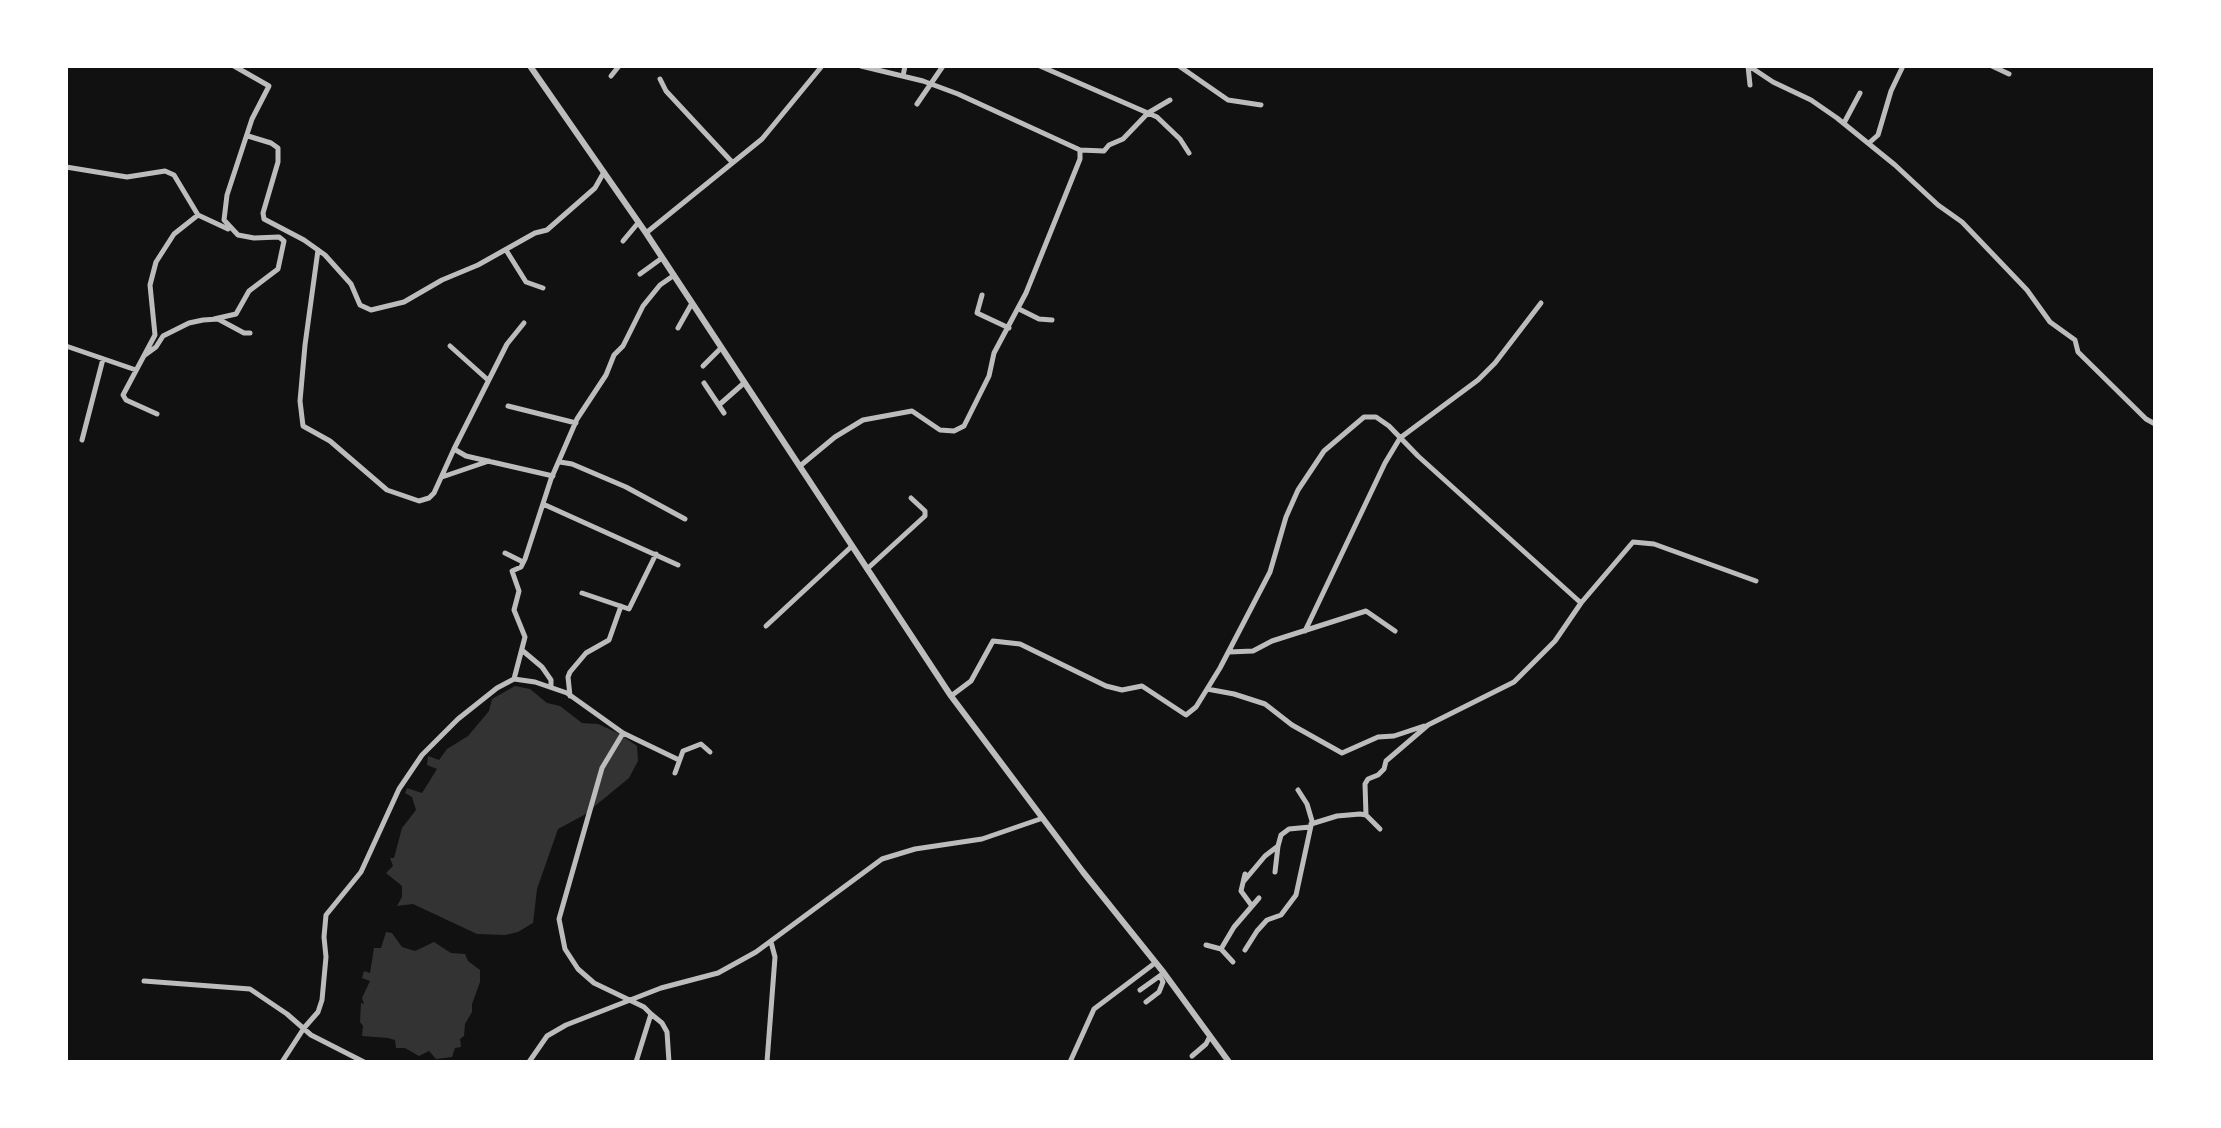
<!DOCTYPE html>
<style>
body{margin:0}
#map{position:relative;width:2221px;height:1128px;overflow:hidden;background:#111;font-family:"Public Sans",sans-serif}
canvas{display:block}
.frame{position:absolute;inset:0;border:68px solid #fff;pointer-events:none}
</style>
<div id="map">
<canvas width="2221" height="1128"></canvas>
<div class="frame"></div>
</div>
<script>
const context = document.querySelector('canvas').getContext('2d');
context.lineJoin = 'round';
function fillPath(path, color) { context.fillStyle = color; context.fill(path, 'evenodd'); }
const shape = rows => new Path2D(rows.map(r => 'M' + r).join(''));
function trace(path, color, width, dash) { context.strokeStyle = color; context.lineWidth = width; context.lineCap = dash ? 'butt' : 'round'; context.setLineDash(dash || []); context.stroke(path); }
const water = shape([
 [515,686,530,689,547,703,560,706,582,723,598,724,618,733,637,746,638,761,629,778,584,815,558,829,537,889,533,923,518,932,505,935,477,934,413,904,397,906,402,897,402,886,386,873,393,866,390,858,394,858,402,828,416,810,412,797,405,793,407,788,422,793,437,769,427,765,428,756,439,760,447,749,468,736,489,711,492,699],
 [386,932,392,933,402,947,415,951,434,942,451,953,465,954,468,961,480,970,480,982,472,1004,472,1012,465,1024,464,1036,460,1039,461,1047,455,1048,452,1057,436,1059,429,1051,419,1056,405,1048,396,1048,395,1040,388,1038,362,1036,363,1026,360,1022,361,1003,364,1004,362,998,370,981,362,978,364,971,370,973,374,948,381,948]
]);
const minor = shape([
 [1040,66,1157,117,1180,139,1189,153],
 [1179,66,1228,100,1261,105],
 [1748,66,1750,85],
 [1749,66,1773,82,1811,100,1837,118,1895,165,1938,205,1962,222,2027,290,2050,322,2075,340,2078,352,2146,419,2155,424],
 [1992,66,2009,74],
 [611,76,619,66],
 [903,76,905,66],
 [660,79,666,91,732,162],
 [917,104,943,66],
 [1844,123,1860,93],
 [248,136,271,143,278,148,278,162,263,213,264,219,304,240,325,255,351,284,360,305,371,310,404,302,442,280,478,265,535,233,547,230,595,188,604,172],
 [1869,143,1878,135,1891,91,1903,66],
 [1080,150,1104,151,1109,145,1123,139,1148,113,1170,100],
 [66,167,127,177,165,171,174,175,198,215,228,229],
 [646,233,762,139,822,66],
 [623,241,638,223],
 [318,250,305,345,300,401,303,426,330,441,387,490,419,501,429,498,434,493,454,449],
 [506,250,526,282,543,288],
 [640,274,662,258],
 [982,295,977,313,1009,328],
 [1019,309,1039,319,1052,320],
 [214,319,236,314,249,291,278,269,284,241,279,237,254,238,238,235,224,220,227,195,252,119,269,86,234,66],
 [524,323,507,344,454,449,466,456,553,476],
 [678,328,691,305],
 [66,346,136,370],
 [450,346,488,380],
 [145,355,156,347,163,336,189,323,203,320,218,319,244,333,250,333],
 [703,366,720,349],
 [704,383,724,413],
 [719,405,744,383],
 [508,406,576,423],
 [157,414,126,400,123,395,155,335,150,285,156,262,174,234,198,215],
 [82,440,103,359],
 [560,462,572,464,626,487,685,519],
 [800,466,835,437,863,420,912,411,940,430,954,431,964,426,989,376,994,353,1026,293,1080,159,1080,150,958,94,923,81,861,66],
 [442,477,489,461],
 [543,504,678,565],
 [505,553,523,562],
 [867,569,925,516,925,511,911,498],
 [582,593,629,609,656,554],
 [766,626,851,547],
 [1305,631,1385,463,1400,438,1478,380,1495,363,1541,303],
 [523,651,542,667,551,680,551,686],
 [1229,652,1253,651,1272,641,1366,611,1395,631],
 [514,679,535,682,567,693,623,733,677,759],
 [1207,689,1234,694,1265,704,1292,725,1342,753,1378,737,1394,736,1424,726],
 [570,696,568,677,570,672,586,653,609,640,621,606],
 [951,696,971,681,993,641,1020,644,1106,686,1122,690,1142,686,1186,715,1196,707,1220,668,1270,572,1286,517,1298,490,1324,451,1364,417,1376,417,1389,426,1418,456,1581,603],
 [623,733,602,768,559,919,565,949,578,969,594,983,644,1007,651,1014,636,1062],
 [675,773,683,751,701,744,710,752],
 [1366,815,1365,784,1368,779,1378,775,1384,769,1386,761,1428,725,1514,682,1555,641,1581,603,1633,542,1654,544,1756,581],
 [1311,824,1337,816,1360,814,1366,815,1380,829],
 [1275,872,1278,846],
 [1245,874,1241,891,1252,906],
 [1244,881,1265,856,1278,846,1281,835,1289,829,1310,827],
 [1206,945,1221,949,1233,962],
 [1221,949,1234,927,1259,898],
 [1245,950,1257,931,1267,920,1281,915,1296,895,1312,821,1307,804,1298,790],
 [144,981,250,989,287,1014,311,1035,364,1062],
 [1140,990,1161,975],
 [1146,1002,1159,992,1163,982,1160,976],
 [651,1014,662,1023,667,1032,669,1062],
 [1192,1056,1206,1044,1210,1036],
 [282,1062,304,1028,318,1012,322,1000,326,957,324,937,326,915,361,872,399,789,422,755,458,719,497,688,514,679,525,637,514,610,519,591,512,571,521,567,525,559,551,479,577,419,606,375,614,355,623,346,643,306,660,285,673,276],
 [529,1062,547,1036,566,1025,661,988,718,973,756,952,882,859,915,849,982,839,1043,818],
 [767,1062,775,957,771,942],
 [1070,1062,1094,1009,1155,963]
]);
const tertiary = shape([
 [530,66,646,233,951,696,1083,872,1164,973,1229,1062]
]);
fillPath(water, '#333');
trace(minor, '#bcbcbc', 5);
trace(tertiary, '#bcbcbc', 6);
</script>
